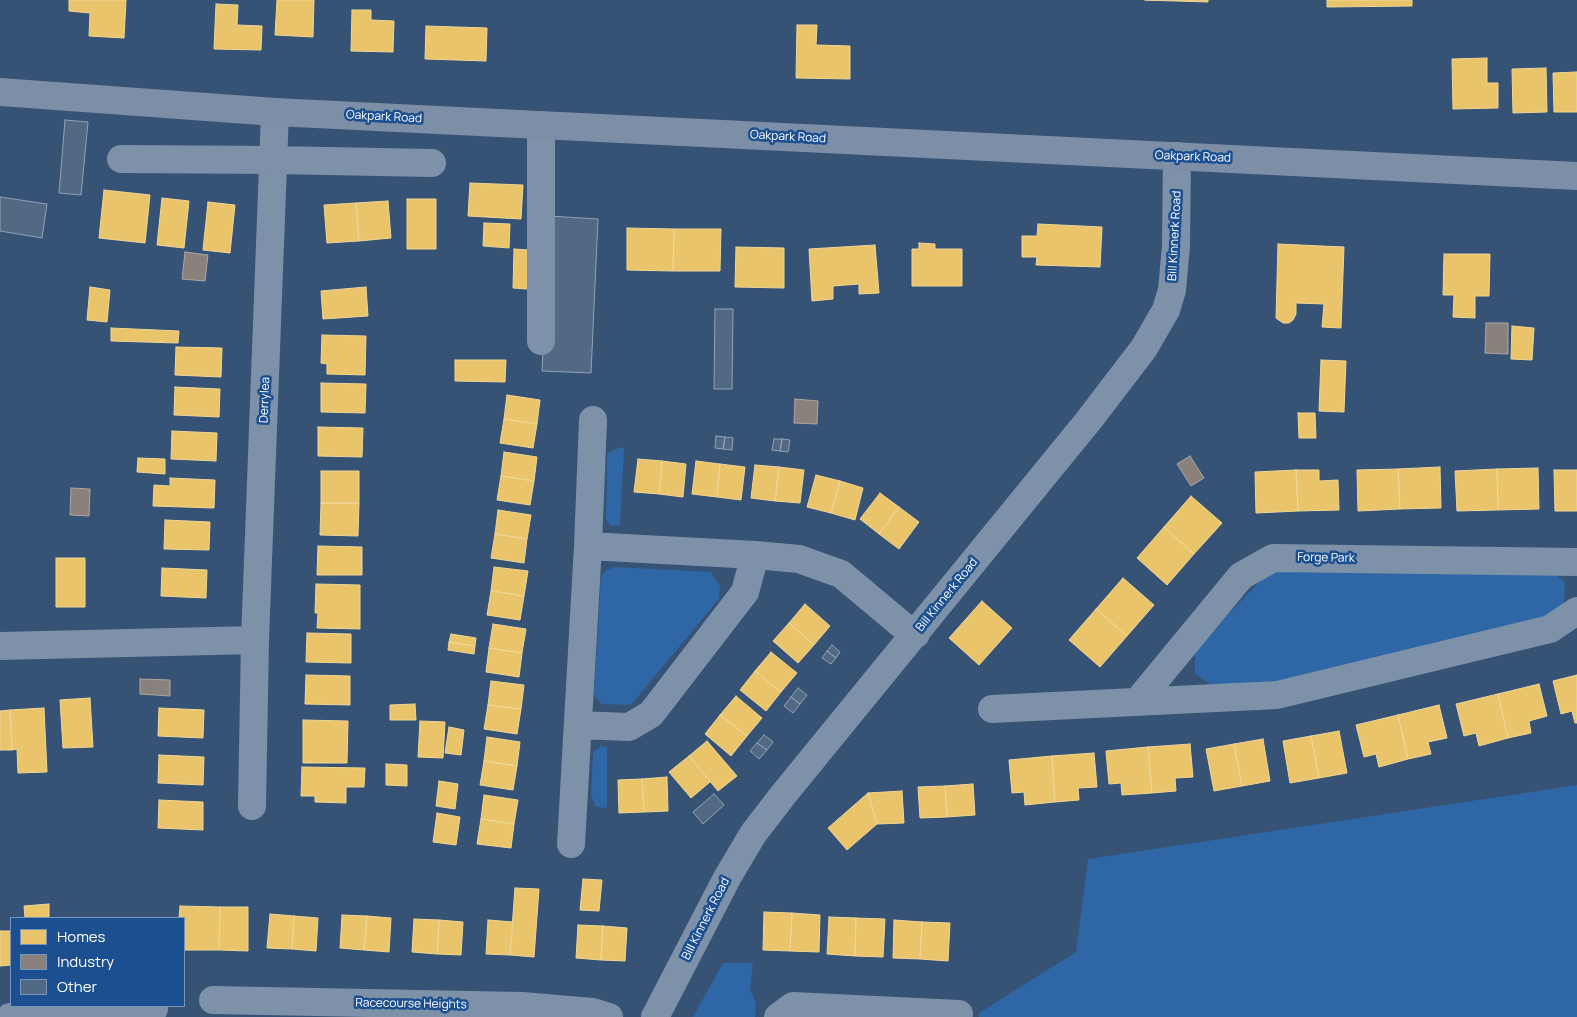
<!DOCTYPE html>
<style>
body{margin:0}
#map{position:relative;width:1577px;height:1017px;overflow:hidden;background:#365274;font-family:Manrope,sans-serif}
canvas{display:block}
.legend{position:absolute;left:10px;top:917px;width:175px;height:90px;box-sizing:border-box;background:#1b4f8f;border:1px solid #7695bc;margin:0;padding:6px 9px;list-style:none;font-size:15px;color:#fff}
.legend li{display:flex;align-items:center;gap:10px;height:25px}
.legend b{width:25px;border:1px solid #7695bc}
</style>
<div id="map">
<canvas width="1577" height="1017"></canvas>
<ul class="legend">
<li><b style="height:14px;background:#e9c46a"></b>Homes</li>
<li><b style="height:14px;background:#8a817c"></b>Industry</li>
<li><b style="height:14px;background:#526984"></b>Other</li>
</ul>
</div>
<script>
const context = document.querySelector('canvas').getContext('2d');
context.lineJoin = 'round';
function fillPath(path, color) { context.fillStyle = color; context.fill(path, 'evenodd'); }
const shape = rows => new Path2D(rows.map(r => 'M' + r).join(''));
function trace(path, color, width, dash) { context.strokeStyle = color; context.lineWidth = width; context.lineCap = dash ? 'butt' : 'round'; context.setLineDash(dash || []); context.stroke(path); }
function write(font, color, halo, rows, align = 'center') {
  context.font = font + ' Manrope,sans-serif'; context.lineWidth = 5; context.setLineDash([]); context.textBaseline = 'middle'; context.strokeStyle = halo; context.fillStyle = color; for (const [text, x, y, turn = 0] of rows) {
    context.save(); context.translate(x, y); context.rotate((+turn || 0) * Math.PI / 180); context.textAlign = isNaN(turn) ? turn : align; if (halo) context.strokeText(text, 0, 0); context.fillText(text, 0, 0); context.restore();
  }
}
const green = shape([
 [624,447,620,525,612,526,606,520,607,454,615,449],
 [614,567,711,572,720,586,719,599,631,705,601,704,594,694,601,577,605,571],
 [1280,570,1553,573,1565,582,1564,605,1543,621,1298,679,1215,687,1195,674,1195,649,1263,578],
 [601,746,607,747,607,808,596,807,591,797,593,752],
 [1577,785,1577,1017,979,1017,979,1013,1076,952,1088,859],
 [723,963,753,963,750,988,756,1004,755,1017,693,1017]
]);
const homes = shape([
 [69,0,126,0,124,38,89,36,90,13,69,11,69,0],
 [277,0,314,0,313,37,275,35,277,0],
 [1145,0,1208,0,1208,2,1145,0],
 [1327,0,1412,0,1412,6,1327,7,1327,0],
 [216,4,238,5,237,25,262,26,261,50,214,49,216,4],
 [352,10,371,10,371,20,394,21,393,52,351,51,352,10],
 [797,25,817,25,816,45,850,46,850,79,796,78,797,25],
 [426,26,487,28,486,61,425,59,426,26],
 [1487,58,1487,83,1498,83,1498,108,1453,109,1452,59,1487,58],
 [1546,68,1547,112,1513,113,1512,69,1546,68],
 [1577,72,1577,112,1554,112,1553,73,1577,72],
 [470,183,523,185,521,219,468,216,470,183],
 [104,190,150,195,145,243,99,238,104,190],
 [162,198,189,201,184,248,157,245,162,198],
 [407,199,436,199,436,249,407,249,407,199],
 [388,201,391,238,359,241,356,203,388,201],
 [208,202,235,205,230,253,203,250,208,202],
 [356,203,359,241,327,243,324,205,356,203],
 [484,223,510,224,509,248,483,246,484,223],
 [1038,224,1102,227,1100,267,1036,265,1037,257,1022,257,1022,236,1037,236,1038,224],
 [627,228,674,229,673,271,627,270,627,228],
 [674,229,721,229,720,271,673,271,674,229],
 [919,243,935,244,935,249,962,249,962,286,912,286,912,249,919,249,919,243],
 [1278,244,1344,247,1341,328,1322,327,1324,304,1296,303,1296,314,1293,320,1289,323,1283,323,1276,318,1278,244],
 [875,245,879,293,859,294,859,284,833,286,833,299,812,301,809,249,875,245],
 [736,247,784,248,784,288,735,287,736,247],
 [514,249,529,250,527,289,513,288,514,249],
 [1444,254,1490,254,1489,296,1475,296,1475,318,1453,317,1454,295,1443,295,1444,254],
 [90,287,110,290,107,322,87,320,90,287],
 [366,287,368,316,323,319,321,291,366,287],
 [1512,326,1534,328,1532,360,1511,359,1512,326],
 [111,328,179,331,178,343,111,341,111,328],
 [322,335,366,336,365,375,327,374,327,364,321,363,322,335],
 [176,347,222,348,221,377,175,375,176,347],
 [455,360,506,360,505,382,455,381,455,360],
 [1321,360,1346,361,1344,412,1319,411,1321,360],
 [321,383,366,384,365,413,321,412,321,383],
 [175,387,220,389,219,417,174,415,175,387],
 [507,395,540,400,537,424,504,419,507,395],
 [1298,413,1315,413,1316,438,1299,438,1298,413],
 [504,419,537,424,533,448,500,443,504,419],
 [318,427,363,428,362,457,318,456,318,427],
 [172,431,217,433,216,461,171,459,172,431],
 [504,452,537,457,534,481,501,476,504,452],
 [138,458,165,459,165,474,137,472,138,458],
 [638,459,662,461,659,494,634,492,638,459],
 [662,461,686,464,683,497,659,494,662,461],
 [696,461,720,464,717,497,692,494,696,461],
 [720,464,745,467,741,500,717,497,720,464],
 [755,465,779,467,775,501,751,498,755,465],
 [779,467,804,470,800,503,775,501,779,467],
 [1440,467,1441,508,1400,509,1398,469,1440,467],
 [1538,468,1539,509,1498,510,1497,469,1538,468],
 [1398,469,1400,509,1358,511,1357,470,1398,469],
 [1497,469,1498,510,1457,511,1455,471,1497,469],
 [1296,470,1298,511,1256,513,1255,472,1296,470],
 [1296,470,1319,470,1319,481,1338,480,1339,510,1298,511,1296,470],
 [1554,470,1577,470,1577,511,1555,511,1554,470],
 [321,471,359,471,359,503,321,503,321,471],
 [816,475,840,481,831,513,807,507,816,475],
 [501,476,534,481,530,505,497,500,501,476],
 [170,478,215,480,214,508,153,506,154,485,170,486,170,478],
 [840,481,863,488,855,520,831,513,840,481],
 [880,493,899,507,879,534,860,519,880,493],
 [1191,496,1222,523,1194,554,1164,527,1191,496],
 [321,503,359,503,358,536,320,535,321,503],
 [899,507,919,522,899,549,879,534,899,507],
 [498,510,531,515,527,539,495,534,498,510],
 [165,520,210,522,209,550,164,549,165,520],
 [1164,527,1194,554,1167,585,1137,558,1164,527],
 [495,534,527,539,524,563,491,558,495,534],
 [318,546,362,547,362,575,317,575,318,546],
 [56,558,85,558,85,607,56,607,56,558],
 [494,567,528,571,524,596,491,591,494,567],
 [162,568,207,570,206,598,161,596,162,568],
 [1123,578,1154,605,1127,636,1096,609,1123,578],
 [316,584,360,585,360,629,317,628,318,613,315,613,316,584],
 [491,591,524,596,520,620,487,615,491,591],
 [982,601,1012,628,979,665,949,638,982,601],
 [805,604,830,626,814,645,789,623,805,604],
 [1096,609,1127,636,1100,667,1069,640,1096,609],
 [789,623,814,645,798,663,773,641,789,623],
 [493,624,526,629,522,653,489,648,493,624],
 [307,633,351,634,351,663,306,662,307,633],
 [451,634,476,638,475,646,449,642,451,634],
 [449,642,475,646,474,654,448,650,449,642],
 [489,648,522,653,519,677,486,672,489,648],
 [771,652,797,673,781,692,755,671,771,652],
 [755,671,781,692,766,711,740,690,755,671],
 [306,675,350,676,350,705,305,704,306,675],
 [1577,675,1577,723,1575,723,1572,711,1561,714,1553,681,1577,675],
 [491,681,524,685,521,709,488,705,491,681],
 [1539,684,1547,716,1529,721,1531,733,1508,738,1498,694,1539,684],
 [1498,694,1508,738,1479,746,1476,733,1464,736,1456,704,1498,694],
 [736,696,762,718,747,736,720,715,736,696],
 [90,698,93,747,63,748,60,700,90,698],
 [415,704,416,720,390,720,390,705,415,704],
 [488,705,521,709,517,734,484,729,488,705],
 [1439,705,1447,738,1428,742,1431,754,1408,759,1398,715,1439,705],
 [44,708,47,772,18,773,17,749,12,750,10,710,44,708],
 [159,708,204,710,203,738,158,736,159,708],
 [10,710,12,750,0,750,0,711,10,710],
 [720,715,747,736,731,756,705,734,720,715],
 [1398,715,1408,759,1379,767,1376,754,1364,757,1356,725,1398,715],
 [303,720,348,721,347,763,303,763,303,720],
 [420,721,445,722,443,758,418,757,420,721],
 [449,727,464,730,461,755,445,753,449,727],
 [1339,731,1347,773,1319,778,1311,736,1339,731],
 [1311,736,1319,778,1290,783,1283,741,1311,736],
 [487,737,520,742,517,766,484,761,487,737],
 [1263,739,1270,781,1242,786,1234,744,1263,739],
 [707,741,737,776,718,791,689,756,707,741],
 [1190,744,1193,777,1175,778,1176,791,1152,793,1148,747,1190,744],
 [1234,744,1242,786,1214,791,1206,749,1234,744],
 [1148,747,1152,793,1122,795,1121,783,1109,784,1106,751,1148,747],
 [1094,753,1097,787,1078,788,1079,800,1055,802,1052,756,1094,753],
 [159,755,204,757,203,785,158,783,159,755],
 [689,756,710,782,691,798,669,772,689,756],
 [1052,756,1055,802,1025,805,1024,792,1012,793,1009,760,1052,756],
 [484,761,517,766,513,790,480,785,484,761],
 [386,764,407,765,407,786,386,785,386,764],
 [302,767,365,768,364,787,346,787,346,803,315,802,315,796,301,796,302,767],
 [667,777,668,811,644,812,642,779,667,777],
 [642,779,644,812,619,813,618,780,642,779],
 [439,781,458,784,455,809,436,806,439,781],
 [973,784,975,815,947,817,945,786,973,784],
 [945,786,947,817,920,818,918,787,945,786],
 [902,791,904,823,877,824,868,793,902,791],
 [868,793,877,824,847,850,828,828,868,793],
 [484,795,518,800,514,824,481,819,484,795],
 [159,800,203,802,203,830,158,828,159,800],
 [437,813,460,817,456,845,433,842,437,813],
 [481,819,514,824,511,848,477,844,481,819],
 [583,879,602,880,599,911,580,910,583,879],
 [515,888,539,889,534,957,510,955,515,888],
 [49,904,49,918,25,918,24,906,49,904],
 [180,906,220,907,219,950,184,950,184,918,179,918,180,906],
 [220,907,248,907,248,951,219,950,220,907],
 [764,912,792,913,790,951,763,950,764,912],
 [792,913,820,915,819,952,790,951,792,913],
 [270,914,294,916,292,949,267,948,270,914],
 [342,915,367,916,364,950,340,948,342,915],
 [294,916,318,918,316,951,292,949,294,916],
 [367,916,391,918,389,952,364,950,367,916],
 [829,917,856,918,855,956,827,954,829,917],
 [856,918,885,919,883,957,855,956,856,918],
 [414,919,439,920,437,954,412,952,414,919],
 [439,920,463,922,461,955,437,954,439,920],
 [488,920,513,922,510,955,486,954,488,920],
 [894,920,922,922,920,959,893,958,894,920],
 [922,922,950,923,948,961,920,959,922,922],
 [578,925,603,926,601,960,576,958,578,925],
 [603,926,627,928,625,961,601,960,603,926],
 [0,931,11,931,11,965,0,966,0,931]
]);
const industry = shape([
 [185,252,208,255,205,281,182,279,185,252],
 [1486,323,1508,323,1508,354,1485,353,1486,323],
 [795,399,818,401,817,424,794,423,795,399],
 [1190,456,1204,478,1191,486,1177,464,1190,456],
 [71,488,90,489,89,516,70,515,71,488],
 [140,679,170,680,170,696,140,694,140,679]
]);
const building = shape([
 [65,120,88,122,81,195,59,193,65,120],
 [0,197,47,204,42,238,0,231,0,197],
 [549,216,598,219,591,373,542,371,549,216],
 [715,309,733,309,732,389,714,389,715,309],
 [716,436,725,437,723,449,715,448,716,436],
 [725,437,733,438,732,450,723,449,725,437],
 [774,439,782,439,780,451,772,450,774,439],
 [782,439,790,440,788,452,780,451,782,439],
 [832,645,840,652,836,658,827,651,832,645],
 [827,651,836,658,831,664,822,658,827,651],
 [798,688,807,695,800,704,791,697,798,688],
 [791,697,800,704,793,713,784,706,791,697],
 [764,735,773,742,767,750,757,743,764,735],
 [757,743,767,750,759,759,750,751,757,743],
 [714,794,724,805,703,824,693,812,714,794]
]);
const minor = shape([
 [121,159,274,160,432,163],
 [541,341,541,125],
 [588,546,755,555,799,559,841,574,902,625,916,634],
 [0,646,255,640],
 [1138,701,1241,576,1273,558,1577,562],
 [992,709,1277,695,1550,629,1577,611],
 [578,725,629,727,651,714,745,592,755,555],
 [252,806,255,640,275,112],
 [571,844,588,546,593,420],
 [213,1000,522,1006,592,1012,609,1017],
 [10,1017,154,1009],
 [655,1017,727,878,753,834,783,795,1089,420,1144,348,1166,310,1172,290,1176,246,1177,156],
 [778,1017,793,1006,959,1014]
]);
const major = shape([
 [0,92,275,112,1577,176]
]);
const streetNames = [
 ["Oakpark Road",384,117,3],
 ["Oakpark Road",788,137,3],
 ["Oakpark Road",1193,157,2],
 ["Bill Kinnerk Road",1175,236,-87],
 ["Derrylea",265,400,-88],
 ["Forge Park",1326,558,1],
 ["Bill Kinnerk Road",947,595,-51],
 ["Bill Kinnerk Road",706,919,-63],
 ["Racecourse Heights",411,1004,1]
];
fillPath(green, '#2f66a5');
fillPath(homes, '#e9c46a');
trace(homes, '#f0d697', 1);
fillPath(industry, '#8a817c');
trace(industry, '#ada7a3', 1);
fillPath(building, '#526984');
trace(building, '#92a2b6', 1);
trace(minor, '#7d92a8', 28);
trace(major, '#7d8ea7', 28);
write('12px', '#fff', '#1b4f8f', streetNames);
</script>
